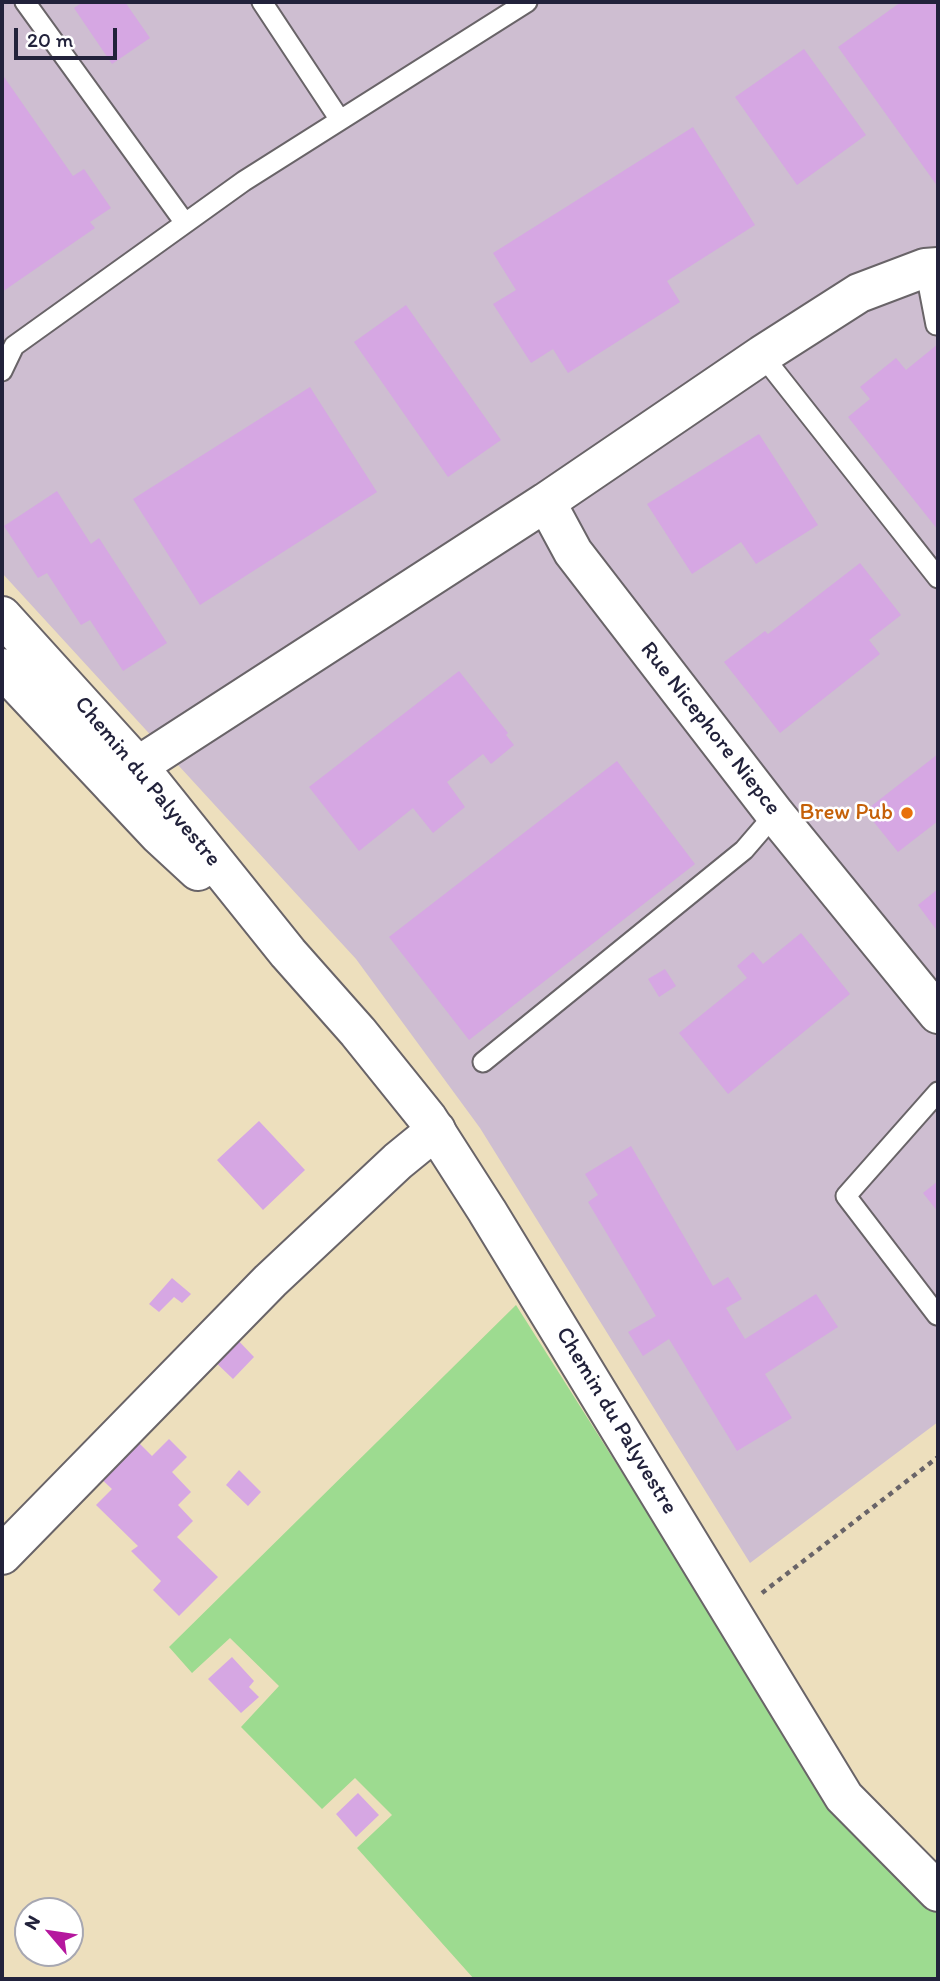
<!DOCTYPE html>
<style>
body{margin:0}
#map{position:relative;width:940px;height:1981px;overflow:hidden;background:#eddfbd;font-family:Itim,sans-serif}
canvas{display:block}
.frame{position:absolute;inset:0;border:4px solid #22223b;pointer-events:none}
.north{position:absolute;left:14px;top:1897px;width:70px;height:70px;box-sizing:border-box;background:#fff;border:2px solid #a7a7b1;border-radius:50%;rotate:299deg;font-size:19px;font-weight:700;line-height:28px;text-align:center;color:#22223b}
.north::after{content:'';display:block;margin:auto;width:24px;height:32px;background:#b5179e;clip-path:polygon(50% 0,100% 100%,50% 72%,0 100%)}
.scale{position:absolute;left:14px;top:28px;width:103px;height:32px;box-sizing:border-box;border:4px solid #22223b;border-top:0;padding-left:9px;font-size:21px;line-height:24px;white-space:nowrap;color:#22223b;-webkit-text-stroke:5px #fff;paint-order:stroke}
</style>
<div id="map">
<canvas width="940" height="1981"></canvas>
<div class="frame"></div>
<div class="north">N</div>
<div class="scale">20 m</div>
</div>
<script>
const context = document.querySelector('canvas').getContext('2d');
context.lineJoin = 'round';
function fillPath(path, color) { context.fillStyle = color; context.fill(path, 'evenodd'); }
const shape = rows => new Path2D(rows.map(r => 'M' + r).join(''));
function trace(path, color, width, dash) { context.strokeStyle = color; context.lineWidth = width; context.lineCap = dash ? 'butt' : 'round'; context.setLineDash(dash || []); context.stroke(path); }
function write(font, color, halo, rows, align = 'center') {
  context.font = font + ' Itim,sans-serif'; context.lineWidth = 5; context.setLineDash([]); context.textBaseline = 'middle'; context.strokeStyle = halo; context.fillStyle = color; for (const [text, x, y, turn = 0] of rows) {
    context.save(); context.translate(x, y); context.rotate((+turn || 0) * Math.PI / 180); context.textAlign = isNaN(turn) ? turn : align; if (halo) context.strokeText(text, 0, 0); context.fillText(text, 0, 0); context.restore();
  }
}
const industrial = shape([
 [2,2,938,2,938,1422,750,1563,480,1128,356,959,2,573]
]);
const green = shape([
 [516,1305,833,1806,938,1913,938,1979,474,1979,357,1848,392,1815,355,1778,322,1809,241,1727,279,1686,230,1638,192,1673,169,1647]
]);
const building = shape([
 [83,2,125,2,150,38,112,64,74,8],
 [901,2,938,2,938,187,838,47],
 [804,49,866,135,797,185,735,97],
 [2,74,73,176,84,169,111,208,90,222,95,228,2,292],
 [693,127,755,225,667,281,680,302,568,373,553,349,531,363,493,304,516,290,493,253],
 [406,305,501,440,448,477,354,342],
 [938,344,938,530,848,417,870,399,860,387,896,358,906,370],
 [310,387,377,492,200,605,133,499],
 [759,434,818,525,756,564,741,542,692,574,647,504],
 [57,491,91,544,99,538,167,643,123,671,90,620,81,625,47,573,38,578,4,526],
 [860,563,901,615,869,640,880,654,780,733,724,662,765,631,768,634],
 [459,671,508,733,506,735,514,745,491,764,483,754,447,782,465,807,433,833,413,808,359,851,309,787],
 [938,754,938,821,898,852,865,811],
 [617,761,695,864,469,1040,389,937],
 [938,889,938,932,918,905],
 [801,933,850,994,728,1094,679,1033,747,978,737,966,753,952,763,964],
 [665,969,676,986,659,997,648,979],
 [259,1121,305,1170,263,1210,217,1160],
 [631,1146,713,1286,728,1277,742,1299,726,1308,745,1339,816,1294,838,1327,765,1374,792,1418,737,1451,669,1339,643,1356,628,1332,656,1316,588,1202,598,1195,585,1174],
 [938,1181,938,1212,923,1193],
 [172,1278,191,1294,182,1303,174,1297,159,1312,149,1304],
 [233,1335,254,1357,233,1379,210,1357],
 [134,1438,152,1456,169,1439,187,1457,172,1472,191,1492,178,1505,193,1521,177,1537,218,1577,179,1616,153,1590,161,1581,131,1551,138,1546,96,1505,112,1489,97,1475],
 [239,1470,261,1492,248,1506,226,1485],
 [232,1657,254,1681,249,1687,259,1697,241,1713,208,1679],
 [358,1793,379,1815,356,1837,336,1814]
]);
const path = shape([
 [762,1593,938,1457]
]);
const service = shape([
 [25,2,185,223],
 [262,2,340,120],
 [925,268,936,325,938,325],
 [762,355,938,578],
 [2,371,14,346,244,181,527,2],
 [483,1062,744,850,775,814],
 [938,1092,846,1196,937,1315,938,1314]
]);
const minor = shape([
 [546,502,573,552,775,814,938,1014],
 [114,787,138,766,546,502,762,355,859,293,925,268,938,267],
 [2,1555,270,1281,398,1161,436,1130]
]);
const tertiary = shape([
 [2,616,138,766,288,953,358,1032,428,1119,487,1211,844,1797,938,1892],
 [2,668,159,835,198,871]
]);
const markers = [
 [907,813,7,"#e8710a"]
];
const streetNames = [
 ["Rue Nicephore Niepce",710,729,52],
 ["Chemin du Palyvestre",147,782,50],
 ["Chemin du Palyvestre",616,1421,59]
];
const foodNames = [
 ["Brew Pub",893,813]
];
fillPath(industrial, '#cebed1');
fillPath(green, '#9ddb90');
fillPath(building, '#d6a7e3');
trace(service, '#696468', 23);
trace(minor, '#696468', 42);
trace(tertiary, '#696468', 42);
trace(path, '#696468', 4.5, [5, 5]);
trace(service, '#fff', 19);
trace(minor, '#fff', 38);
trace(tertiary, '#fff', 38);
for (const [x, y, r, color] of markers) { const dot = new Path2D(); dot.arc(x, y, r, 0, 2 * Math.PI); context.fillStyle = color; context.fill(dot); trace(dot, '#fff', 2.5); }
write('23px', '#22223b', '#fff', streetNames);
write('23px', '#c56008', '#fff', foodNames, 'right');
</script>
